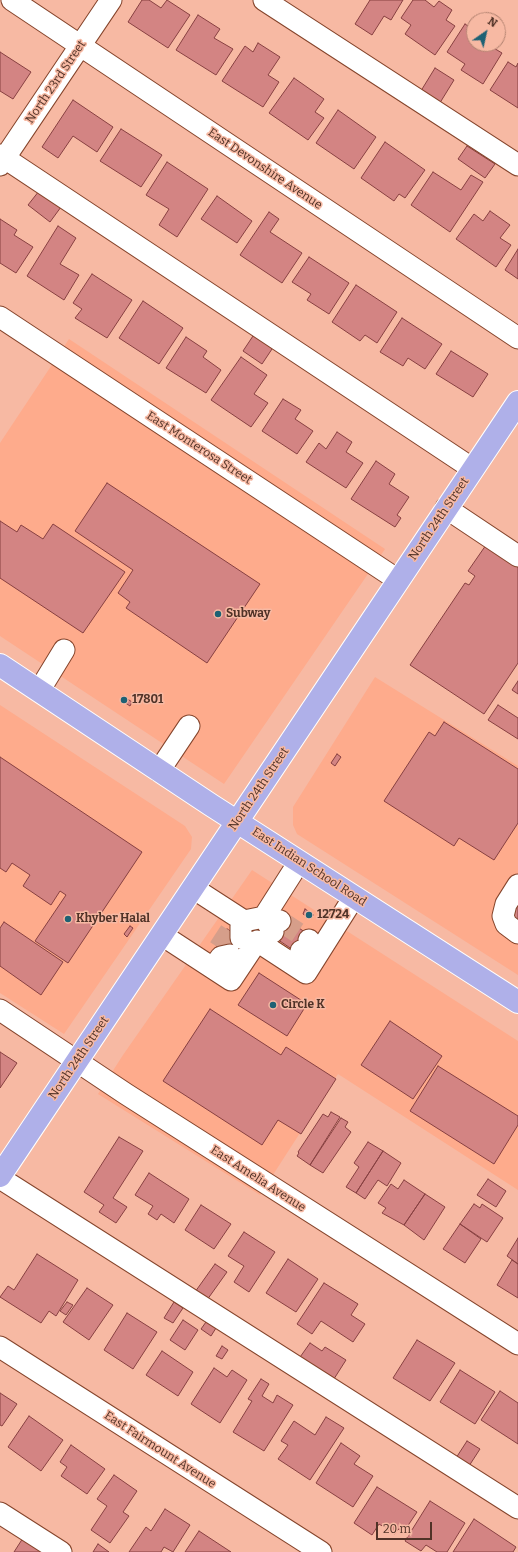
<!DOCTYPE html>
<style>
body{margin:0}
#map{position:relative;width:518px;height:1552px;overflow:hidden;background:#f7b9a3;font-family:Bitter,serif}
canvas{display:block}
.north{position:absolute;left:466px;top:12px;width:40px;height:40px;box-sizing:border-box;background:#f7b9a3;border:1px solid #b48371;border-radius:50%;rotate:34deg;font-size:11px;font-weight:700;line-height:16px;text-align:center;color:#503227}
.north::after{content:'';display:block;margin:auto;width:14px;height:18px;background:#1e6174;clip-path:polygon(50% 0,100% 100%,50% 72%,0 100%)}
.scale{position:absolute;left:376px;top:1522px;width:56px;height:18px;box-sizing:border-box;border:2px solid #503227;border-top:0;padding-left:5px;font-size:12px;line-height:14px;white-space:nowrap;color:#503227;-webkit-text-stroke:3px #f7b9a3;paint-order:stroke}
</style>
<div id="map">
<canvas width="518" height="1552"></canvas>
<div class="north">N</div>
<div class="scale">20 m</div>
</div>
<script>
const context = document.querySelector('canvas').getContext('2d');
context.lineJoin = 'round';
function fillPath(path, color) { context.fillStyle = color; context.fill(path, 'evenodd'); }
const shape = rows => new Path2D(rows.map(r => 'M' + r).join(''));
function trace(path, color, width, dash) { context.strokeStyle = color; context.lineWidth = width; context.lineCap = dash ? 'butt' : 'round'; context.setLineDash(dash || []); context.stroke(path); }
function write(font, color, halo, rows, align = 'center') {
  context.font = font + ' Bitter,serif'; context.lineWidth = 3; context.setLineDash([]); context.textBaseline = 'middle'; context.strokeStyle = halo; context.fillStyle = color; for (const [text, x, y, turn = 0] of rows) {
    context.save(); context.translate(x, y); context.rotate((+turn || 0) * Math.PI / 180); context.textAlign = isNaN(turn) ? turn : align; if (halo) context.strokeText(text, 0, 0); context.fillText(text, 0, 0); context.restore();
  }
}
const built = shape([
 [69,339,385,549,224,784,0,636,0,443],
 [375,677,518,766,518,975,297,834,293,825,293,807],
 [0,705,185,826,192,837,191,849,64,1034,0,993],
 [252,870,518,1041,518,1190,338,1074,260,1195,98,1094,123,1055]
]);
const building = shape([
 [142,0,149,0,161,8,167,0,190,15,168,48,128,22,142,0],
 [370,0,403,0,391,20,384,16,372,35,355,24,370,0],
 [413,0,425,0,434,7,439,1,452,10,446,20,455,26,435,55,405,34,411,25,401,18,413,0],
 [198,15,220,29,214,38,233,49,216,75,176,50,198,15],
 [465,24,474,30,474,44,494,44,492,47,502,53,483,84,461,70,465,64,447,52,465,24],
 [258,43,280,57,268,75,279,82,263,107,222,81,245,46,253,52,258,43],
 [0,52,31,72,13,99,0,91,0,52],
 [508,62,516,67,518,63,518,108,490,90,508,62],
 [435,68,454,80,438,106,419,94,435,68],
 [294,78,324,99,315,112,324,118,308,140,269,113,294,78],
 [73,100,113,127,97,152,73,136,58,158,42,147,73,100],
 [338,110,376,137,354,169,316,143,338,110],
 [121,129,162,155,141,187,100,161,121,129],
 [385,142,425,170,405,198,399,194,394,201,361,178,385,142],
 [467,146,495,164,485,178,458,159,467,146],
 [167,162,208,189,177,237,159,225,169,209,146,195,167,162],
 [433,172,461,190,471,175,483,182,450,232,411,205,433,172],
 [39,191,61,207,50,222,28,205,39,191],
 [217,196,252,221,237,243,201,219,217,196],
 [490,211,510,225,500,238,511,245,496,267,456,239,474,214,483,221,490,211],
 [269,212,279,219,270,232,302,253,282,283,240,255,269,212],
 [0,219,17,230,14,235,33,247,16,273,0,263,0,219],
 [58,226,76,238,60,264,79,275,64,300,27,276,58,226],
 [518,249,518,279,505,270,518,249],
 [309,257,349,283,329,314,307,300,311,294,292,282,309,257],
 [92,274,132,300,107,338,75,318,82,309,73,303,92,274],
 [356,285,397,312,377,343,365,335,360,341,332,322,356,285],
 [143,301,183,328,159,364,119,338,143,301],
 [402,318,442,344,425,369,408,358,403,366,380,352,402,318],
 [255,333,274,346,262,364,243,351,255,333],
 [186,337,207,351,203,357,221,370,206,393,166,368,186,337],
 [451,351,488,374,473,397,436,374,451,351],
 [241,357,267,375,254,394,268,403,251,427,211,400,241,357],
 [283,399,301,410,295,419,313,431,297,454,262,431,283,399],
 [337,432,352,442,346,452,363,463,346,488,306,462,319,443,326,449,337,432],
 [376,461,395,474,389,484,409,497,397,515,401,518,395,527,351,499,376,461],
 [107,483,260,584,207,663,126,608,130,602,118,593,133,570,75,531,107,483],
 [0,521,17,532,21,525,43,539,53,524,125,572,83,633,0,578,0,521],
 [486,545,518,567,518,663,484,714,410,665,465,583,469,585,475,576,468,571,486,545],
 [518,681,518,694,512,690,518,681],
 [123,696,132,702,130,706,121,700,123,696],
 [498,705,518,718,518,739,488,720,498,705],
 [444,722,518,769,518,823,494,860,459,838,454,846,384,801,429,732,435,736,444,722],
 [337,754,341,757,335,766,331,763,337,754],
 [0,757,142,852,68,963,35,941,66,895,60,891,51,905,23,886,30,875,12,863,6,872,0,868,0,757],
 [518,905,518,924,509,919,518,905],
 [305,909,314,915,309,918,303,914,305,909],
 [282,917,311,936,299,954,271,935,282,917],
 [4,922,63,962,41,995,0,966,0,928,4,922],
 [130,926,133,928,127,937,124,934,130,926],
 [227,929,244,939,232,956,216,946,227,929],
 [259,973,307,1004,287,1036,238,1005,259,973],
 [210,1009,281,1055,286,1047,336,1079,301,1134,278,1120,262,1145,163,1081,210,1009],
 [390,1021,442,1056,413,1099,361,1065,390,1021],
 [0,1052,17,1063,0,1088,0,1052],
 [438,1066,518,1116,518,1125,494,1164,410,1111,438,1066],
 [331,1112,340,1117,310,1165,297,1156,299,1153,298,1152,323,1114,328,1117,331,1112],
 [341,1118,348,1122,345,1127,351,1132,323,1173,310,1165,341,1118],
 [119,1137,143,1151,113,1198,127,1207,116,1223,99,1212,104,1205,84,1192,119,1137],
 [368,1142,383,1151,356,1193,346,1187,359,1167,354,1163,368,1142],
 [383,1151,401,1163,387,1186,378,1180,365,1199,356,1193,383,1151],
 [149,1173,189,1199,174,1223,161,1214,157,1220,148,1214,153,1206,135,1195,149,1173],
 [488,1179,506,1191,496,1207,477,1195,488,1179],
 [404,1180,425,1194,404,1225,382,1213,386,1208,378,1203,391,1184,398,1189,404,1180],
 [425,1194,445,1207,424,1240,404,1225,425,1194],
 [474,1204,480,1208,482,1204,503,1218,487,1242,460,1224,474,1204],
 [201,1205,231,1224,214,1249,185,1230,201,1205],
 [460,1224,481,1239,465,1263,443,1249,460,1224],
 [244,1232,275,1252,249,1292,234,1282,244,1266,228,1256,244,1232],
 [518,1238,518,1264,507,1256,518,1238],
 [37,1254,78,1280,56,1316,49,1311,41,1323,0,1297,8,1286,14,1290,37,1254],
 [288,1259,318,1279,296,1312,266,1293,288,1259],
 [512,1260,518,1264,518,1298,497,1285,512,1260],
 [215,1264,227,1272,207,1300,195,1292,215,1264],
 [324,1283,358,1304,351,1315,365,1324,353,1342,321,1321,312,1334,297,1324,324,1283],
 [87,1288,113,1305,89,1340,63,1322,87,1288],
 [67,1302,73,1305,66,1315,60,1311,67,1302],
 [174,1302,183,1308,173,1323,164,1318,174,1302],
 [127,1313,157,1332,133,1369,104,1350,127,1313],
 [183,1320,198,1330,185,1350,170,1340,183,1320],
 [206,1322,216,1328,211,1336,201,1329,206,1322],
 [417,1340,455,1363,430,1401,393,1378,417,1340],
 [310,1343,322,1351,325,1347,346,1360,332,1382,298,1360,310,1343],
 [222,1346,228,1350,222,1359,216,1356,222,1346],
 [162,1351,193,1372,178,1396,146,1375,162,1351],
 [214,1368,227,1377,232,1370,247,1380,220,1423,191,1404,214,1368],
 [460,1370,495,1392,475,1424,440,1402,460,1370],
 [261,1379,269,1384,262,1396,273,1403,277,1395,293,1405,264,1451,233,1432,252,1401,248,1399,261,1379],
 [500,1391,518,1403,518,1444,481,1420,500,1391],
 [0,1393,17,1404,2,1426,0,1425,0,1393],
 [29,1416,63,1440,41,1471,8,1447,29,1416],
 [326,1417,344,1428,310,1480,278,1459,288,1445,281,1441,294,1421,315,1435,326,1417],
 [467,1441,480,1449,469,1466,456,1458,467,1441],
 [341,1443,360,1456,354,1464,373,1476,353,1507,316,1483,341,1443],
 [71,1445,105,1469,87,1494,61,1476,67,1467,60,1462,71,1445],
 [114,1475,137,1491,123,1512,129,1516,110,1543,91,1530,107,1506,97,1499,114,1475],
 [377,1487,417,1512,403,1533,398,1529,395,1534,379,1524,372,1535,354,1523,377,1487],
 [430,1501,465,1523,447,1552,437,1552,426,1545,421,1551,405,1541,430,1501],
 [165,1509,190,1525,173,1552,164,1547,161,1552,129,1552,146,1527,151,1531,165,1509],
 [474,1519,516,1547,513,1552,453,1552,474,1519],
 [199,1531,231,1552,185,1552,199,1531],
 [23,1538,45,1552,14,1552,23,1538],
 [98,1544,109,1552,93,1552,98,1544]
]);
const minorTunnel = shape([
 [280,921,309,940],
 [219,948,230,931]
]);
const minor = shape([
 [12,0,518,338],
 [264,0,518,165],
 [0,155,473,469],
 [0,165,111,0],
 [0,317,398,580],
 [446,508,518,556],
 [39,691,64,650],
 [159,771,189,726],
 [518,885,506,904,503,916,506,924,518,933],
 [193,888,244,921],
 [273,932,264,917,280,921],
 [162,935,231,980,257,941,306,973,354,897],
 [241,938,241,926,244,921,264,917,299,862],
 [301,951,318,953,309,940],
 [213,968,221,957,230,955],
 [0,1010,126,1094,518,1344],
 [0,1178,518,1508],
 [0,1347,321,1552],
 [0,1513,61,1552]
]);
const major = shape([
 [0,665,211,805,518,1002],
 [0,1176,518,402]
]);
const markers = [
 [218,614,4,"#1e6174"],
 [124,700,4,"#1e6174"],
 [309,915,4,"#1e6174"],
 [68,919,4,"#1e6174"],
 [273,1005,4,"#1e6174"]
];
const streetNames = [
 ["North 23rd Street",56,82,-56],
 ["East Devonshire Avenue",265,169,34],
 ["East Monterosa Street",199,448,33],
 ["North 24th Street",439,519,-56],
 ["North 24th Street",259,789,-56],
 ["East Indian School Road",309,867,33],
 ["North 24th Street",79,1058,-56],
 ["East Amelia Avenue",258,1179,33],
 ["East Fairmount Avenue",160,1450,33]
];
const poiNames = [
 ["Subway",226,614],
 ["17801",132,700],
 ["12724",317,915],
 ["Khyber Halal",76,919],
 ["Circle K",281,1005]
];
fillPath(built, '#feab8c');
fillPath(building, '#d38483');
trace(building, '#874041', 1);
trace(minorTunnel, '#d69e8a', 21, [21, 10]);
trace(minor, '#85442b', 23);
trace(major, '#fff', 24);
trace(minor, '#fff', 21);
trace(major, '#afb0e9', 22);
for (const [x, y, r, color] of markers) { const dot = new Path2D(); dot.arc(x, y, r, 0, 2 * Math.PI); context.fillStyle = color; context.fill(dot); trace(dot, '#f7b9a3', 1.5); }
write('12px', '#503227', '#f7b9a3', streetNames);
write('bold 12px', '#503227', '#f7b9a3', poiNames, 'left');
</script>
